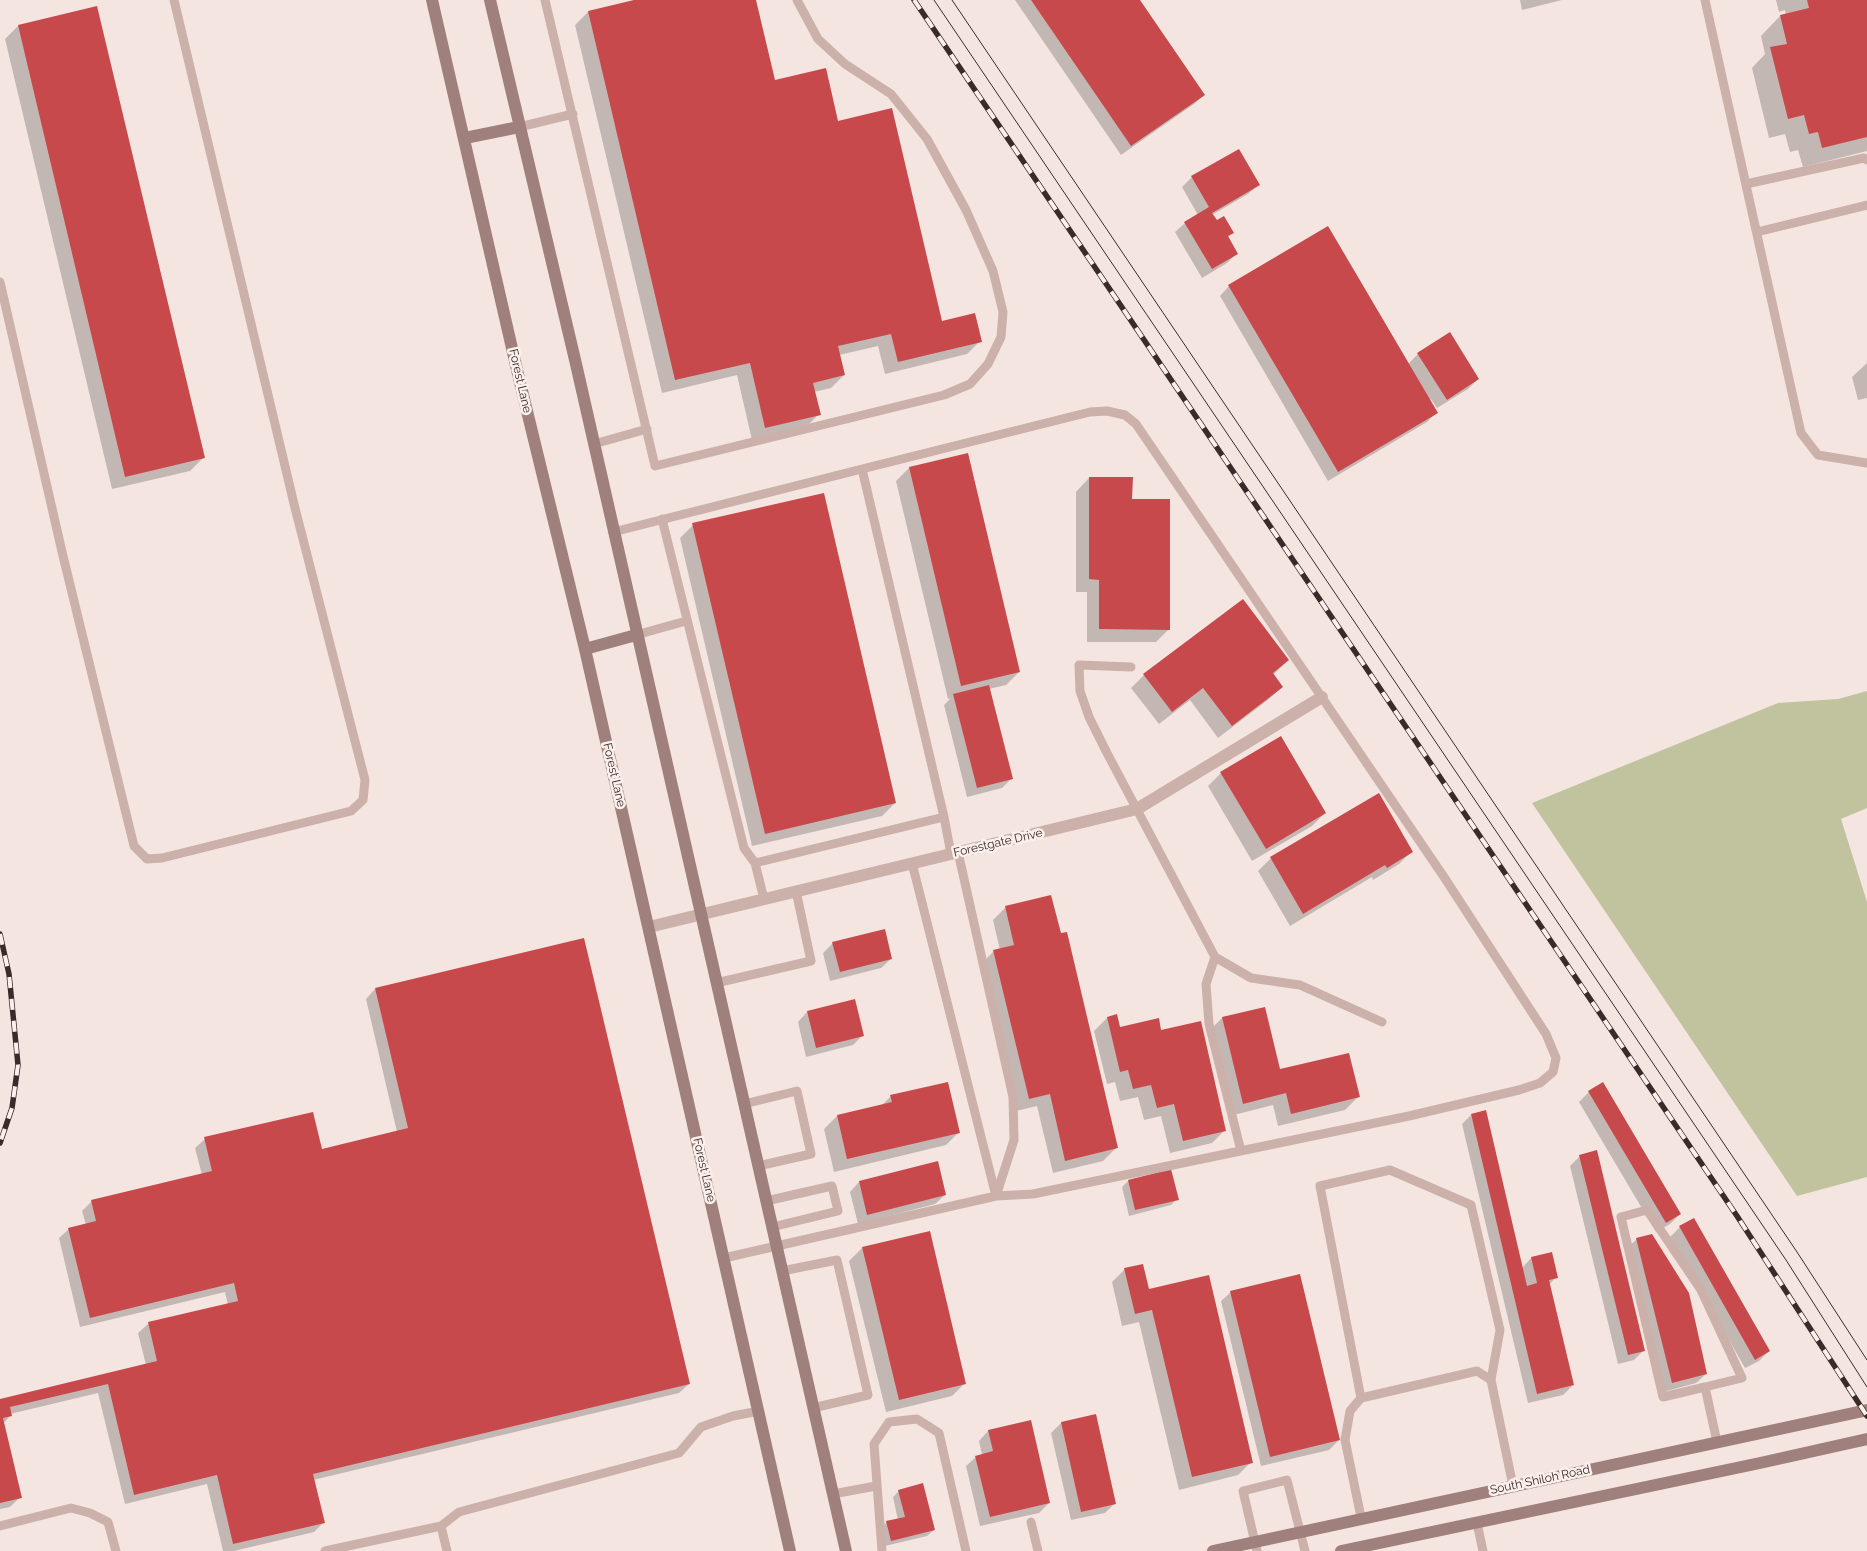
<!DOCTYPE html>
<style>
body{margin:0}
canvas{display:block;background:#f4e5e0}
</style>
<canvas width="1867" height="1551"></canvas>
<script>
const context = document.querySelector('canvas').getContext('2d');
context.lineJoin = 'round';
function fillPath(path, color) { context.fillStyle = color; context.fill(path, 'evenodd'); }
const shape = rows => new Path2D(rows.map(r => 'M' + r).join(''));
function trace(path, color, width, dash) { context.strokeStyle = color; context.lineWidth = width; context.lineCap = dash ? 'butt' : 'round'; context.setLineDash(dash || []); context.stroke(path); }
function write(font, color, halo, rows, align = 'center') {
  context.font = font + ' Raleway,sans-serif'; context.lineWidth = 5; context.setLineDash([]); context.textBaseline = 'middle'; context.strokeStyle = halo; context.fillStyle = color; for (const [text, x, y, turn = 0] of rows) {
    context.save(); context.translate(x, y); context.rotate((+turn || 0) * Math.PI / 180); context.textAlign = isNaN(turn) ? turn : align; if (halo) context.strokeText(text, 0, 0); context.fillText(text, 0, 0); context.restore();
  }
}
const green = shape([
 [1867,691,1867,808,1841,819,1867,902,1867,1177,1797,1196,1532,803,1778,703,1838,699]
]);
const shadow = shape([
 [639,0,755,0,774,81,837,122,941,323,980,341,967,354,885,374,878,346,839,355,844,375,831,388,814,392,819,414,806,427,752,440,737,375,662,393,575,25,588,12],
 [1015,0,1139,0,1204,95,1194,104,1121,155],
 [1520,0,1562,0,1522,10],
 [1776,0,1867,0,1867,151,1803,167,1798,150,1790,152,1785,134,1769,138,1752,68,1765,54,1761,36,1780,16,1786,15,1785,10,1779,12],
 [96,7,203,458,190,471,112,489,5,39,18,26],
 [1192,177,1258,185,1248,194,1212,215,1216,222,1232,233,1227,238,1236,254,1227,263,1202,278,1175,232,1185,223,1198,215,1182,187],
 [1229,286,1408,364,1418,354,1478,379,1468,389,1437,408,1431,399,1429,401,1436,413,1427,422,1328,481,1220,296],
 [1867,363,1867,398,1858,400,1852,377],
 [968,455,1019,672,1006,685,989,689,1011,779,1002,788,967,797,944,705,951,698,948,699,896,481,909,468],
 [1089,478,1131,500,1169,629,1156,642,1087,642,1087,592,1076,592,1076,492],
 [693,525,895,803,882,816,752,846,680,538],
 [1288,660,1273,675,1282,687,1269,699,1218,738,1190,700,1159,724,1131,688,1144,675],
 [1221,773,1325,813,1312,826,1252,861,1208,786],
 [1412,851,1399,864,1373,880,1372,877,1290,926,1258,871,1271,858],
 [1006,907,1116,1148,1103,1161,1053,1173,1037,1106,1016,1111,981,964,994,951,1000,950,993,920],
 [583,940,689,1384,679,1393,313,1480,324,1522,314,1532,234,1551,223,1551,207,1484,125,1504,98,1393,10,1414,10,1416,3,1424,20,1497,10,1507,0,1509,0,1400,146,1365,138,1333,148,1324,228,1305,225,1292,80,1327,59,1238,69,1229,86,1225,82,1211,92,1201,202,1175,195,1148,205,1139,321,1151,397,1132,366,999,375,989],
 [833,943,891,959,881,968,830,981,823,953],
 [1264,1008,1279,1071,1358,1097,1345,1110,1278,1126,1273,1105,1230,1116,1209,1031,1222,1018],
 [807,1012,862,1036,853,1045,806,1057,798,1022],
 [1107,1018,1119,1029,1160,1032,1225,1130,1212,1143,1170,1153,1161,1116,1144,1120,1138,1097,1120,1101,1115,1082,1107,1084,1094,1031],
 [1589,1092,1680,1214,1670,1224,1656,1232,1579,1102],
 [891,1096,959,1132,946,1145,834,1172,824,1129,837,1116,882,1105],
 [1471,1115,1522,1268,1531,1258,1556,1277,1549,1285,1573,1385,1563,1395,1528,1403,1462,1124],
 [1580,1156,1644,1350,1634,1360,1618,1364,1570,1166],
 [1128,1181,1177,1199,1171,1205,1129,1216,1122,1187],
 [859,1182,945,1195,935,1204,858,1224,850,1192],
 [1680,1227,1769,1351,1759,1361,1745,1368,1670,1237],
 [1637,1239,1706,1374,1696,1383,1663,1392,1627,1248],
 [862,1248,965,1383,952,1396,886,1412,849,1261],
 [1125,1269,1148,1290,1251,1462,1238,1475,1179,1490,1139,1322,1122,1326,1112,1282],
 [1231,1292,1339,1440,1329,1450,1261,1466,1221,1301],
 [1095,1415,1115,1503,1105,1513,1071,1520,1051,1433,1061,1423],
 [1030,1421,1049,1503,1039,1513,980,1526,966,1466,976,1457,982,1455,979,1441,988,1431],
 [899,1491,934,1530,927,1536,885,1546,880,1529,887,1522,898,1520,893,1497]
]);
const building = shape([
 [634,0,756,0,775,80,826,68,838,121,892,108,942,321,975,313,982,342,898,362,891,334,838,346,845,375,813,383,821,415,765,428,750,363,675,380,588,11],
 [1031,0,1140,0,1205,95,1131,146],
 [1807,0,1867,0,1867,137,1822,148,1818,132,1809,134,1804,115,1788,119,1770,47,1787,44,1780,15,1809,8],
 [97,6,205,458,125,477,18,25],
 [1239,149,1260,185,1212,213,1217,220,1224,216,1234,233,1228,236,1238,254,1212,269,1184,222,1209,207,1191,176],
 [1328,226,1438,413,1338,472,1228,285],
 [1450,332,1479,379,1447,400,1417,353],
 [968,453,1020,672,961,686,909,467],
 [1089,477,1133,477,1132,499,1170,499,1170,630,1099,629,1099,580,1089,579],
 [824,493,896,803,765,834,692,523],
 [1243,599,1289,660,1273,673,1283,687,1232,726,1203,688,1172,712,1143,674],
 [989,685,1013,779,977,788,953,694],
 [1281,736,1326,813,1266,849,1220,772],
 [1379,793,1413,852,1387,868,1385,865,1303,914,1270,857],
 [1051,895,1061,933,1067,932,1118,1148,1065,1161,1050,1094,1029,1099,993,950,1014,945,1005,906],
 [885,929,892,959,840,972,832,942],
 [584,938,690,1384,313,1474,325,1523,233,1544,217,1475,134,1495,108,1384,10,1407,12,1416,3,1418,22,1498,0,1503,0,1399,157,1361,148,1322,238,1301,234,1283,90,1318,68,1228,96,1221,91,1200,212,1171,204,1137,313,1112,322,1149,408,1128,375,988],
 [855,999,864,1036,816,1048,807,1011],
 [1265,1007,1280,1069,1349,1053,1360,1097,1291,1114,1286,1093,1243,1104,1222,1017],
 [1117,1014,1120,1027,1159,1018,1161,1030,1201,1021,1226,1131,1183,1141,1174,1104,1157,1108,1151,1085,1133,1089,1128,1070,1120,1072,1107,1017],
 [948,1082,960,1133,847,1159,837,1115,892,1102,890,1095],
 [1603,1082,1681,1214,1666,1223,1588,1091],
 [1486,1110,1527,1286,1537,1283,1531,1257,1552,1252,1558,1278,1549,1280,1574,1385,1537,1394,1471,1114],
 [1597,1150,1645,1351,1628,1355,1579,1155],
 [938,1161,946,1195,867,1215,859,1181],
 [1171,1169,1179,1200,1135,1210,1128,1180],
 [1694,1218,1770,1351,1755,1360,1679,1226],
 [930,1231,966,1384,899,1400,862,1247],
 [1652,1234,1689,1293,1707,1374,1672,1383,1636,1238],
 [1143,1264,1149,1289,1209,1275,1253,1463,1192,1477,1152,1310,1135,1314,1124,1268],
 [1300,1274,1340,1440,1270,1457,1230,1291],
 [1096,1414,1116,1504,1081,1512,1061,1422],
 [1031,1420,1050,1503,990,1517,975,1456,993,1451,988,1430],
 [923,1483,935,1530,891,1541,886,1521,905,1517,898,1490]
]);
const service = shape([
 [545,0,655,466,944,395,970,384,988,364,1001,337,1003,312,993,271,966,210,927,139,891,94,845,64,818,39,797,0],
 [1705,0,1801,433,1818,455,1867,463],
 [519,127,573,114],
 [1746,184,1864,158,1867,160],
 [1757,232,1867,205],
 [0,282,63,556,134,846,147,859,162,858,351,811,363,800,365,780,295,508,174,0],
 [594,444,647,429],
 [862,469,1090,412,1107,411,1125,415,1136,424,1444,877,1546,1034,1556,1058,1553,1072,1540,1083,1519,1090,1409,1116,1033,1194,996,1196,1014,1140,1013,1097,958,852],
 [662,519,744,848,755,863,764,899],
 [613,532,862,469,944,817,951,854],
 [636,635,686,621],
 [1131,667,1079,665,1080,691,1089,717,1107,753,1215,957,1251,978,1300,985,1382,1022],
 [755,863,944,817],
 [1215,957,1206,984,1209,1024,1241,1151],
 [716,983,811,961,796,891],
 [744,1104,797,1091,811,1154,758,1166],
 [766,1201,832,1186,838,1211,772,1227],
 [724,1258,996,1196,912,863],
 [782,1271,837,1260,868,1395,813,1408],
 [1705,1387,1663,1397,1621,1217,1647,1210,1701,1290,1742,1378,1705,1387,1717,1442],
 [1361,1398,1320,1186,1390,1170,1471,1205,1500,1330,1491,1380],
 [833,1494,876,1486],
 [1361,1517,1345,1440,1350,1411,1361,1398,1477,1371,1491,1380,1513,1486],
 [1031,1522,1038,1551],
 [1477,1523,1483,1551],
 [0,1526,71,1508,90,1513,108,1522,116,1551],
 [325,1551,441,1526],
 [447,1551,441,1526,459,1512,679,1453,701,1427,733,1416,759,1411],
 [882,1551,874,1444,889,1422,917,1419,939,1433,966,1551],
 [1257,1551,1243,1491,1287,1480,1305,1551]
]);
const minor = shape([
 [649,927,1137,809,1322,697]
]);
const secondary = shape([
 [432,0,517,370,585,649,790,1551],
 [490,0,576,364,846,1551],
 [465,138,519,127],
 [585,649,636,635],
 [1213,1551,1867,1410],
 [1341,1551,1760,1463,1867,1439]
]);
const tram = shape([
 [934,0,1786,1260,1867,1387],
 [952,0,1797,1252,1867,1360]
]);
const rail = shape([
 [914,0,1737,1216,1867,1416],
 [0,934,9,974,18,1065,12,1108,0,1143]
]);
const streetNames = [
 ["Forest Lane",520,381,77],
 ["Forest Lane",614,775,77],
 ["Forestgate Drive",998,843,-13],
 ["Forest Lane",704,1170,77],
 ["South Shiloh Road",1540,1480,-12]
];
fillPath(green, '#c1c39f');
fillPath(shadow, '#0003');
fillPath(building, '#c8494b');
trace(service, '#ccb1ab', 9);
trace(minor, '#ccb1ab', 12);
trace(secondary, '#a0807c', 12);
trace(tram, '#3a2b2a', 1);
trace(rail, '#3a2b2a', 5.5);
trace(rail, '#fbf0ec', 4, [11]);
write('12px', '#3a2b2a', '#fbf0ec', streetNames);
</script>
